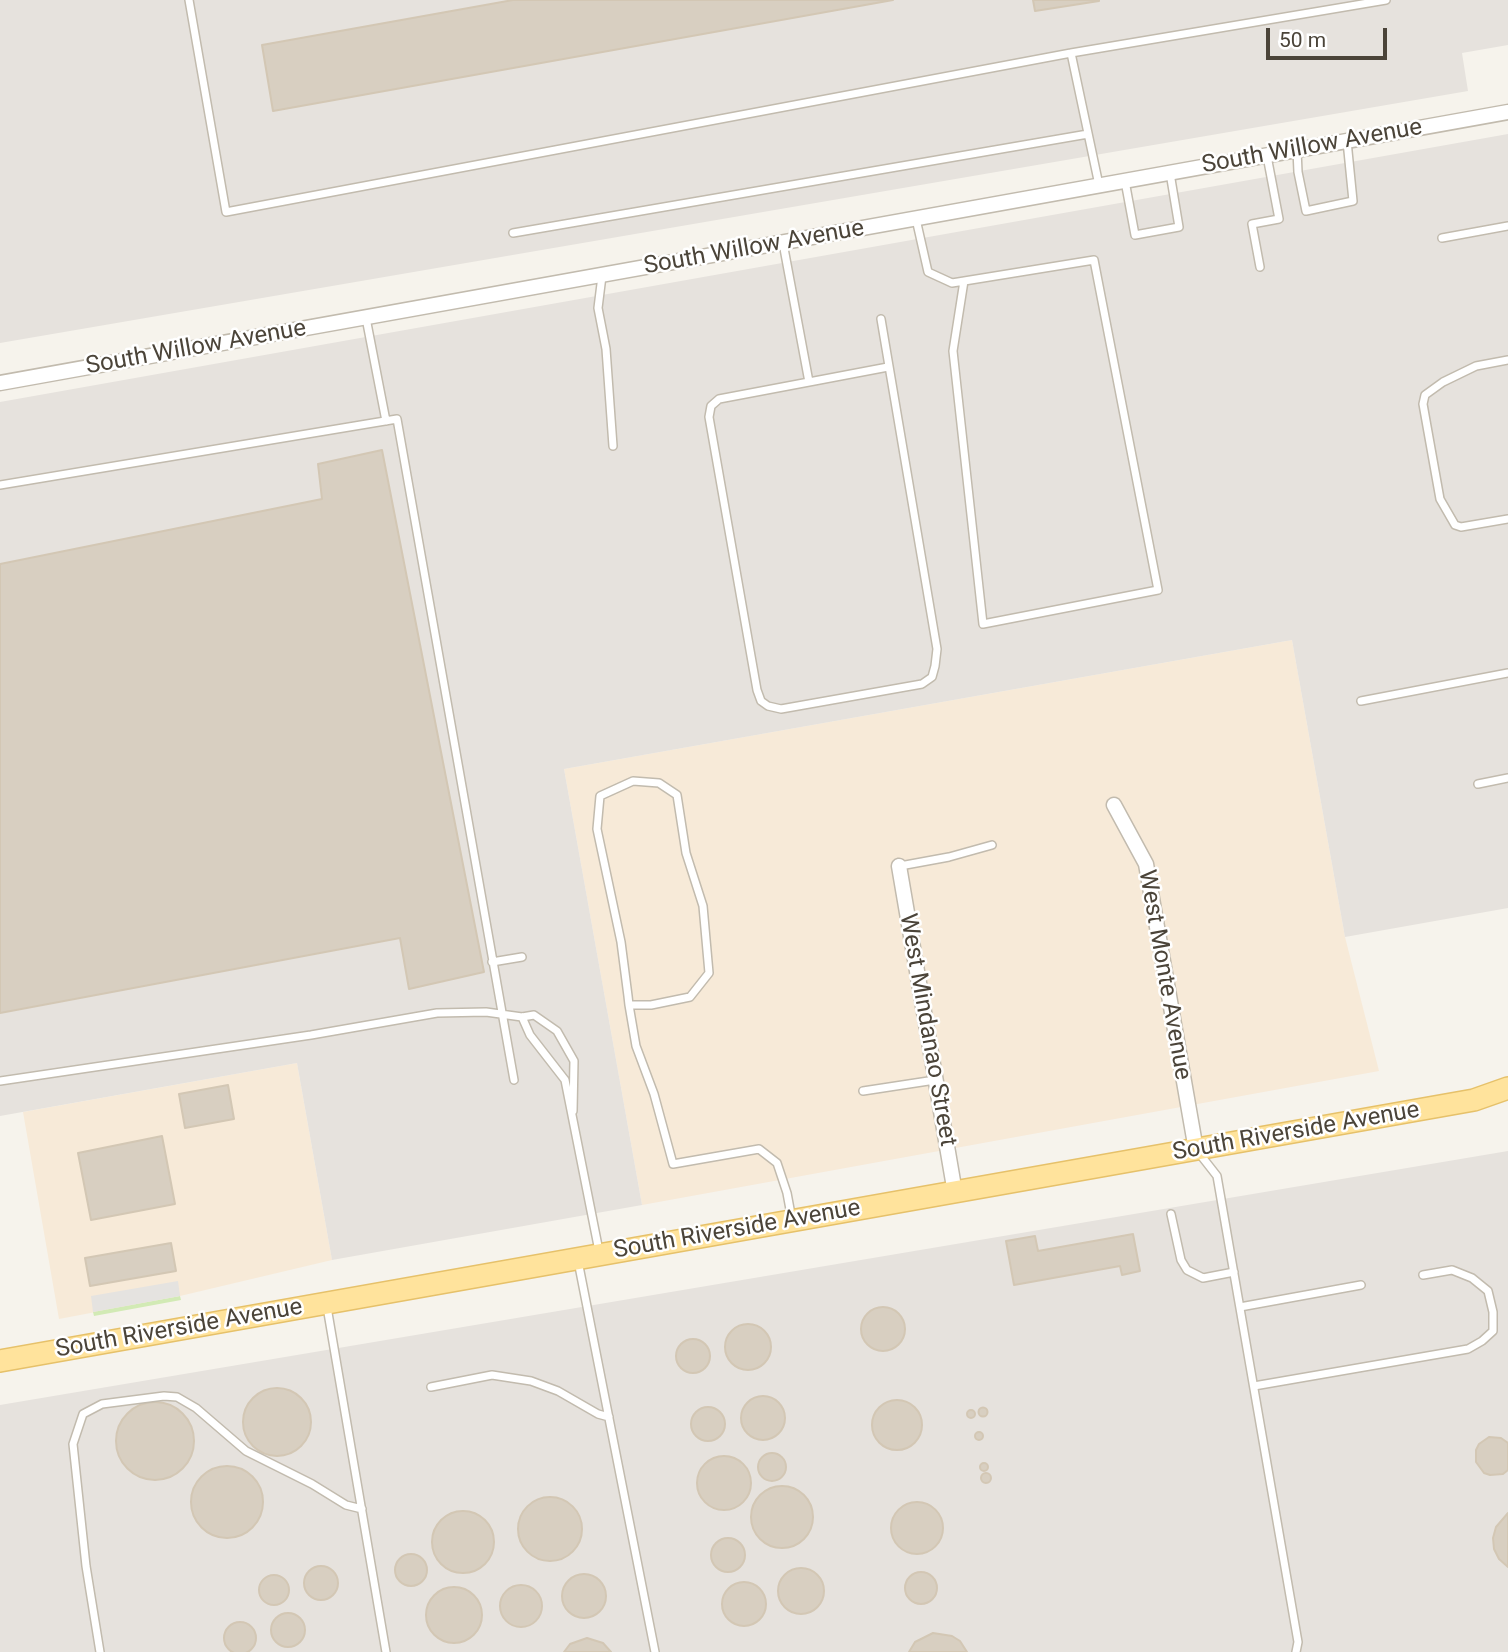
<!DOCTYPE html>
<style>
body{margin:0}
#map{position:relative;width:1508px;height:1652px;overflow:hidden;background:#f6f3ec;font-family:Roboto,sans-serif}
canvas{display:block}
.scale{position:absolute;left:1266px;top:28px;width:121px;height:32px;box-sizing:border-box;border:4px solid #4b4439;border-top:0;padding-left:9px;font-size:21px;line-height:24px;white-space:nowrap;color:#4b4439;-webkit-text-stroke:5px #fff;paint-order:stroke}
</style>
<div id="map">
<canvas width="1508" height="1652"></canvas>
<div class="scale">50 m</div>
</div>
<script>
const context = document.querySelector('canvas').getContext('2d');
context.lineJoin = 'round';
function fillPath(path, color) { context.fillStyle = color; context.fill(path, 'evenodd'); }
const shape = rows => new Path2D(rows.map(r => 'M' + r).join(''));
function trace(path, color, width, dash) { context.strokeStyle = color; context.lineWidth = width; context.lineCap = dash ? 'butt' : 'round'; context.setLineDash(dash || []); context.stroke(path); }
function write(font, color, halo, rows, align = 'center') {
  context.font = font + ' Roboto,sans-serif'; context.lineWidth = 5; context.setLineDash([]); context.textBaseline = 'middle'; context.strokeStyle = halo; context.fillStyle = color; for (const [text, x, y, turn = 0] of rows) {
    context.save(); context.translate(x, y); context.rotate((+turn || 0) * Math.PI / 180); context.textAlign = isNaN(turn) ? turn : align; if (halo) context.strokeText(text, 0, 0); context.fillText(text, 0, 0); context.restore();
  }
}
const commercial = shape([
 [1292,640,1345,937,1379,1071,642,1205,564,769],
 [297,1063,332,1260,180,1296,59,1319,23,1112]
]);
const industrial = shape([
 [0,0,1508,0,1508,45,1462,53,1468,91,0,343],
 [1508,134,1508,908,1345,937,1292,640,564,769,642,1205,332,1260,297,1063,0,1116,0,402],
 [1508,1151,1508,1652,0,1652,0,1405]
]);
const green = shape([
 [180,1296,181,1300,94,1316,93,1312]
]);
const parking = shape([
 [178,1281,180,1296,93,1312,91,1296]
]);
const building = shape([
 [513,0,893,0,273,111,262,45,513,0],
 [1033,0,1099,0,1099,1,1035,11,1033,0],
 [382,450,484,972,409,989,400,938,0,1013,0,564,322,499,318,464,382,450],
 [228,1085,234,1119,185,1128,179,1094,228,1085],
 [162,1136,175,1204,91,1220,78,1153,162,1136],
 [1133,1234,1140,1271,1122,1275,1120,1266,1014,1285,1006,1241,1035,1236,1038,1251,1133,1234],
 [171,1243,176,1271,90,1286,85,1258,171,1243],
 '861 1329a22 22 0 1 1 44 0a22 22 0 1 1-44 0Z',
 '725 1347a23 23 0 1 1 46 0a23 23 0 1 1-46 0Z',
 '676 1356a17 17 0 1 1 34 0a17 17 0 1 1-34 0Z',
 '243 1422a34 34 0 1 1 68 0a34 34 0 1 1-68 0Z',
 '741 1418a22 22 0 1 1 44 0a22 22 0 1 1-44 0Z',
 '872 1425a25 25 0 1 1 50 0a25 25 0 1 1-50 0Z',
 '116 1441a39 39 0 1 1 78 0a39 39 0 1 1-78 0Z',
 '691 1424a17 17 0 1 1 34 0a17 17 0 1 1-34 0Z',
 '978.5 1412a4.5 4.5 0 1 1 9 0a4.5 4.5 0 1 1-9 0Z',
 '967 1414a4 4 0 1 1 8 0a4 4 0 1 1-8 0Z',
 '975 1436a4 4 0 1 1 8 0a4 4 0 1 1-8 0Z',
 [1489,1437,1501,1438,1508,1443,1508,1470,1503,1474,1490,1475,1484,1473,1476,1462,1476,1450,1479,1444,1489,1437],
 '758 1467a14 14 0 1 1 28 0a14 14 0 1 1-28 0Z',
 '697 1483a27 27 0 1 1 54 0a27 27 0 1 1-54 0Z',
 '980 1467a4 4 0 1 1 8 0a4 4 0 1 1-8 0Z',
 '191 1502a36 36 0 1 1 72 0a36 36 0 1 1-72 0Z',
 '981 1478a5 5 0 1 1 10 0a5 5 0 1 1-10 0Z',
 '751 1517a31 31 0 1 1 62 0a31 31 0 1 1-62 0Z',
 '518 1529a32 32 0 1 1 64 0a32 32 0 1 1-64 0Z',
 '891 1528a26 26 0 1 1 52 0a26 26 0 1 1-52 0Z',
 '432 1542a31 31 0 1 1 62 0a31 31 0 1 1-62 0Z',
 [1508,1513,1508,1567,1499,1559,1494,1549,1493,1538,1496,1527,1508,1513],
 '711 1555a17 17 0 1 1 34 0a17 17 0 1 1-34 0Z',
 '395 1570a16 16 0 1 1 32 0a16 16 0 1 1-32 0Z',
 '304 1583a17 17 0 1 1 34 0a17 17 0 1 1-34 0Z',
 '778 1591a23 23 0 1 1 46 0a23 23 0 1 1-46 0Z',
 '905 1588a16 16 0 1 1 32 0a16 16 0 1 1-32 0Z',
 '562 1596a22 22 0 1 1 44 0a22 22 0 1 1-44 0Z',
 '259 1590a15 15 0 1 1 30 0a15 15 0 1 1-30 0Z',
 '722 1604a22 22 0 1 1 44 0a22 22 0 1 1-44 0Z',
 '500 1606a21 21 0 1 1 42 0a21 21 0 1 1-42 0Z',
 '426 1615a28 28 0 1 1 56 0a28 28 0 1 1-56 0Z',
 '271 1630a17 17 0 1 1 34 0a17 17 0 1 1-34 0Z',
 '224 1638a16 16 0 1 1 32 0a16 16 0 1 1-32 0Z',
 [933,1633,952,1636,960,1641,967,1652,909,1652,915,1642,933,1633],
 [587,1638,603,1643,611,1652,564,1652,570,1644,587,1638]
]);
const service = shape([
 [189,0,226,212,1071,53,1386,0],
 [1071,53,1099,185],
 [1297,150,1298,172,1306,211,1353,201,1347,141],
 [1125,181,1135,235,1179,227,1170,173],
 [916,219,928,272,952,283,1094,260,1158,590,983,624,953,351,964,281],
 [513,233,1088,134],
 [1442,238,1508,226],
 [783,243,809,382,719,399,711,406,709,417,757,690,761,701,768,706,781,709,922,684,932,677,935,666,937,649,881,319],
 [1260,267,1252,224,1279,219,1267,156],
 [602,276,598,308,606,349,613,446],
 [366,318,386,421],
 [1508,360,1476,366,1443,382,1425,395,1423,404,1440,499,1455,525,1461,527,1508,519],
 [809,382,888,367],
 [0,485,397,419,514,1080],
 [1361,701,1508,673],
 [1478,784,1508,778],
 [900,866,949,857,992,845],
 [492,962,522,957],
 [629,1005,651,1005,690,997,709,973,703,906,686,853,677,795,659,783,633,781,600,796,597,829,621,942,628,996,629,1005,636,1046,654,1094,673,1164,759,1149,777,1163,787,1193,792,1220],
 [522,1017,530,1035,565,1080,599,1251],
 [0,1081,311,1035,437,1013,486,1012,522,1017,534,1015,557,1031,574,1061,573,1111],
 [863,1091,935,1080],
 [1199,1153,1217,1176,1298,1642,1296,1652],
 [1171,1214,1181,1260,1187,1270,1203,1278,1234,1272],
 [578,1261,655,1652],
 [327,1307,386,1652],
 [1240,1307,1361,1285],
 [1254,1386,1468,1349,1482,1341,1493,1331,1493,1312,1488,1291,1472,1278,1452,1270,1423,1275],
 [431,1387,492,1375,531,1381,558,1391,598,1414,609,1417],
 [100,1652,86,1566,73,1444,83,1414,102,1404,164,1396,177,1397,196,1408,246,1451,312,1484,346,1505,362,1509]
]);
const minor = shape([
 [0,383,1508,112],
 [1114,805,1146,864,1196,1150],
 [899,866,955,1193]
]);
const primary = shape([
 [0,1361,1474,1100,1508,1088]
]);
const streetNames = [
 ["South Willow Avenue",1312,147,-10],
 ["South Willow Avenue",754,248,-10],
 ["South Willow Avenue",196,348,-10],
 ["West Monte Avenue",1164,975,80],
 ["West Mindanao Street",927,1030,80],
 ["South Riverside Avenue",1296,1132,-10],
 ["South Riverside Avenue",737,1230,-10],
 ["South Riverside Avenue",179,1329,-10]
];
fillPath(commercial, '#f7ead8');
fillPath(industrial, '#e6e2dd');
fillPath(green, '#d2eab5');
fillPath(parking, '#e5e3e0');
fillPath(building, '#d8cfc1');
trace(building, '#d3c7b4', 2);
trace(service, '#c2bbae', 10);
trace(minor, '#c2bbae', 17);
trace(primary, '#e6c16a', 24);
trace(service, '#fff', 7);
trace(minor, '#fff', 14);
trace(primary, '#ffe39c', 21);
write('24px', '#4b4439', '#fff', streetNames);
</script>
